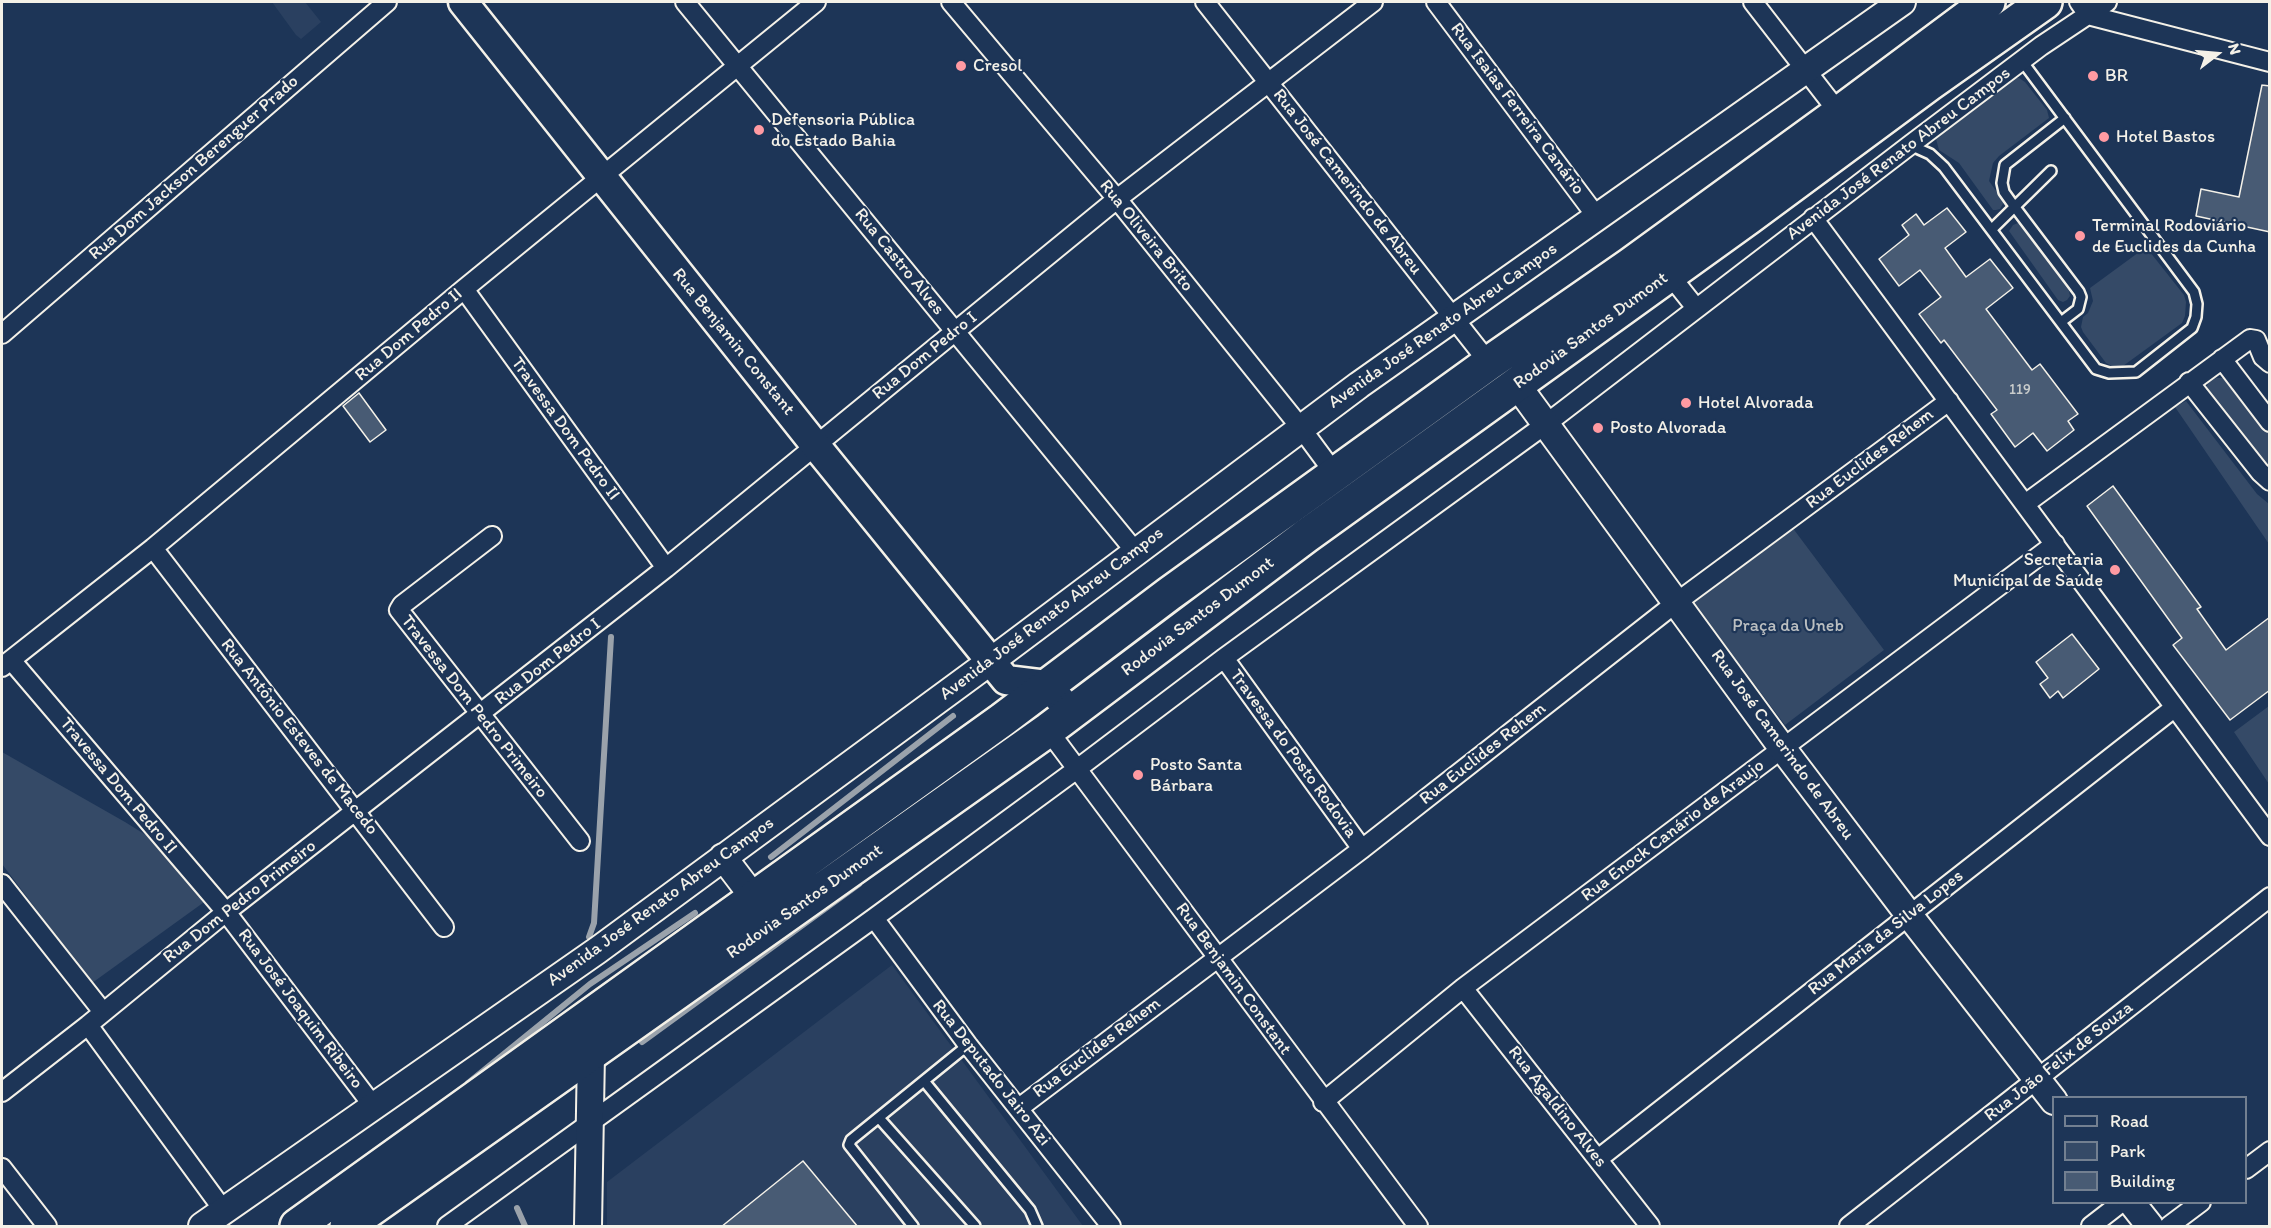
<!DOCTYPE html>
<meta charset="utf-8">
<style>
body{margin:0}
#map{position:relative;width:2271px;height:1228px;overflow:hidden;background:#1d3557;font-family:Itim,sans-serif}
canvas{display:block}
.frame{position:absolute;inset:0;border:3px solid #f4f1e8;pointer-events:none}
.legend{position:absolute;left:2052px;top:1096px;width:195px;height:108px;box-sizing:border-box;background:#1d3557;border:2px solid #738091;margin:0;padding:8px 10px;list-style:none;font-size:18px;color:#f4f1e8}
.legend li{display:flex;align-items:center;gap:12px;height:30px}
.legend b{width:30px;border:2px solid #738091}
.north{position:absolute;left:2187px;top:24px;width:60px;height:60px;-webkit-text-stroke:4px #1d3557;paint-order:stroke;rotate:74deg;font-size:16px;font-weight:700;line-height:24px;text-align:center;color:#f4f1e8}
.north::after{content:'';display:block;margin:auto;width:21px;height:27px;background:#f4f1e8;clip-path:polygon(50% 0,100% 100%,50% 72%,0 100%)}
</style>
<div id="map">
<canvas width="2271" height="1228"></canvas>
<div class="frame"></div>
<ul class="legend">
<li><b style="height:8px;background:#1d3557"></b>Road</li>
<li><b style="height:16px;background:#354a67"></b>Park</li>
<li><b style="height:16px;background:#485b74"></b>Building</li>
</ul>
<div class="north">N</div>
</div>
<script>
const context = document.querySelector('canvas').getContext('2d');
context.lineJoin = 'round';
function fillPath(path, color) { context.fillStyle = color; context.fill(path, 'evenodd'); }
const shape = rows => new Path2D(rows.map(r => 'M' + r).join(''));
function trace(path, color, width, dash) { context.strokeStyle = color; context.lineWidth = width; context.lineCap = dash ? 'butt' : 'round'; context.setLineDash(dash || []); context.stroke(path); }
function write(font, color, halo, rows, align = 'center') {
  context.font = font + ' Itim,sans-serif'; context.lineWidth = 4.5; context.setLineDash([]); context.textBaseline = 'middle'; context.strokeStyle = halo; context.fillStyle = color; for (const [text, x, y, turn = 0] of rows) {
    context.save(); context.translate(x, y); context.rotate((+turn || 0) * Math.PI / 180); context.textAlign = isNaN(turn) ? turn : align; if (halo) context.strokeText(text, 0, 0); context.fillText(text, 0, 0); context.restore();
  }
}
const built = shape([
 [272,2,305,2,321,22,301,39,296,35],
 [892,965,1083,1226,607,1226,607,1182]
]);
const green = shape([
 [2012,78,2019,78,2025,82,2047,110,2049,118,1999,156,1993,163,1989,181,2004,202,2000,209,1996,210,1993,210,1959,163,1939,150,1936,139,1937,134],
 [2018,223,2021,224,2069,291,2070,296,2067,300,2063,302,2058,300,2009,231,2013,225],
 [2146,247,2184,295,2186,302,2185,316,2182,323,2123,366,2114,367,2106,363,2083,332,2081,327,2083,317,2088,313,2093,301,2090,288],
 [2216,378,2225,378,2269,434,2269,468,2205,392,2208,383],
 [2186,401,2257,494,2269,504,2269,544,2175,407],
 [1792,527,1884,650,1785,725,1693,602],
 [2269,706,2269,784,2234,732],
 [2,752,125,822,162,845,207,900,92,983,2,864]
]);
const stream = shape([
 [771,857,953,716],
 [589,937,594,923,611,637],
 [642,1042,859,884],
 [468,1083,590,984,695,913],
 [517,1208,525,1226]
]);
const building = shape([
 [2262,85,2270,86,2270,232,2196,216,2201,189,2239,197,2262,85],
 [1947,208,1966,232,1945,248,1966,277,1990,259,2013,288,1986,309,2032,370,2040,364,2078,414,2068,421,2074,430,2047,451,2033,433,2015,447,1991,414,1997,410,1944,340,1941,343,1919,314,1941,297,1920,270,1899,286,1879,259,1909,235,1902,225,1916,214,1924,225,1947,208],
 [359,393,386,430,370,442,343,406,359,393],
 [2113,486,2201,607,2197,609,2226,650,2270,617,2270,690,2230,720,2173,645,2182,638,2087,506,2113,486],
 [2072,634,2099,669,2063,698,2058,691,2050,698,2040,684,2048,678,2036,662,2072,634],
 [803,1161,858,1227,721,1227,803,1161]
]);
const lane = shape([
 [1910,145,1930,154,1944,167,2096,369,2109,373,2136,372,2192,328,2196,317,2197,304,2194,292,2022,61],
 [1992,229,2051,171],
 [2061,322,2078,309,2081,297,2079,292,2014,206,2004,192,2002,183,2005,165,2065,118],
 [924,1081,1030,1210,1037,1226],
 [879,1118,975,1226],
 [913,1226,849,1145,851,1140,968,1045]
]);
const street = shape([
 [685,2,1135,551],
 [951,2,1117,199,1301,428,1335,474],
 [1205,2,1489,363],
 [1436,2,1597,217],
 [1753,2,1839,113],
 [2079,2,2088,15,2270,62],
 [1813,218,2270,836],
 [1669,274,1696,308],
 [464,289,666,568],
 [2,334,387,2],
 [2222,359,2270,422],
 [2189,382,2260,472,2270,481],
 [2025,504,2250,339,2256,340,2263,357,2270,363],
 [492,536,402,605,399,610,580,841],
 [153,548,444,927],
 [1224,658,1362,849],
 [11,660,226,912,374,1107],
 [2,667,153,548,464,289,816,2],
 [1048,730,1418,1226],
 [2,884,103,1012],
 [874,918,968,1045,1111,1226],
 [1463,988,1650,1226],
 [88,1025,224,1211],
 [2,1092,88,1025,226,912,666,568,1117,199,1373,2],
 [1323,1102,1463,988,2055,544],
 [1019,1108,1362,849,1677,602,1949,401],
 [1598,1159,2174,708],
 [2,1168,47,1226],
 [2246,1169,2270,1151],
 [447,1226,874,918,1077,769,1224,658,1546,424,1910,145,2041,46,2107,2],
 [1849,1226,2270,897],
 [2091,1226,2122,1202],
 [2169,1226,2201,1202]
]);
const secondary = shape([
 [1517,385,1783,749,1909,915,2054,1101],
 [723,857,755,899],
 [2131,1202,2150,1226],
 [202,1226,598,950,991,661,1359,385,1902,2],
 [588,1226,591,1053]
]);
const primary = shape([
 [463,2,816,446,1006,680,1047,685,1072,713]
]);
const highway = shape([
 [297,1226,1002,720,1169,594,1489,363,1630,265,1839,113,1988,2],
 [347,1226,1048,730,1306,536,1749,217,1929,84,2045,2]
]);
const markers = [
 [961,66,6,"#ff9aa2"],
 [2093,76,6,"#ff9aa2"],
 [759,130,6,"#ff9aa2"],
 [2104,137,6,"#ff9aa2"],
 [2080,236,6,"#ff9aa2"],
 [1686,403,6,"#ff9aa2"],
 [1598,428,6,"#ff9aa2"],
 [2115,570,6,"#ff9aa2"],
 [1138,775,6,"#ff9aa2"]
];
const numberNames = [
 ["119",2020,390]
];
const poiNames = [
 ["Cresol",973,66],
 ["BR",2105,76],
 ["Defensoria Pública",771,120],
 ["do Estado Bahia",771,141],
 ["Hotel Bastos",2116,137],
 ["Terminal Rodoviário",2092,226],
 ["de Euclides da Cunha",2092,247],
 ["Hotel Alvorada",1698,403],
 ["Posto Alvorada",1610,428],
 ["Secretaria",2103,560,"right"],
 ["Municipal de Saúde",2103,581,"right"],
 ["Posto Santa",1150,765],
 ["Bárbara",1150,786]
];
const streetNames = [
 ["Rua Isaias Ferreira Canário",1517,109,53],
 ["Avenida José Renato Abreu Campos",1899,154,-37],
 ["Rua Dom Jackson Berenguer Prado",194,168,-41],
 ["Rua José Camerindo de Abreu",1347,182,52],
 ["Rua Oliveira Brito",1146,236,51],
 ["Rua Castro Alves",899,262,51],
 ["Avenida José Renato Abreu Campos",1443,326,-35],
 ["Rodovia Santos Dumont",1591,331,-36],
 ["Rua Dom Pedro II",409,335,-40],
 ["Rua Benjamin Constant",733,342,51],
 ["Rua Dom Pedro I",925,356,-39],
 ["Travessa Dom Pedro II",565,429,54],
 ["Rua Euclides Rehem",1870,459,-37],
 ["Avenida José Renato Abreu Campos",1052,614,-37],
 ["Rodovia Santos Dumont",1198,617,-37],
 ["Rua Dom Pedro I",548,662,-38],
 ["Travessa Dom Pedro Primeiro",474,707,52],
 ["Rua Antônio Esteves de Macedo",299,737,52],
 ["Rua José Camerindo de Abreu",1782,745,54],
 ["Travessa do Posto Rodovia",1293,754,54],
 ["Rua Euclides Rehem",1483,754,-38],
 ["Travessa Dom Pedro II",118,786,50],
 ["Rua Enock Canário de Araujo",1673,831,-37],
 ["Rua Dom Pedro Primeiro",240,902,-38],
 ["Avenida José Renato Abreu Campos",661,902,-36],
 ["Rodovia Santos Dumont",805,902,-35],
 ["Rua Maria da Silva Lopes",1886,933,-38],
 ["Rua Benjamin Constant",1233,979,54],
 ["Rua José Joaquim Ribeiro",300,1009,53],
 ["Rua Euclides Rehem",1097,1048,-37],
 ["Rua João Felix de Souza",2059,1062,-38],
 ["Rua Deputado Jairo Azi",991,1073,52],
 ["Rua Agaldino Alves",1557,1107,52]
];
const parkNames = [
 ["Praça da Uneb",1788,626]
];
fillPath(built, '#2a4060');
fillPath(green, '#354a67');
trace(stream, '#9aa2ab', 6);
fillPath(building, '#485b74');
trace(building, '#f4f1e8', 1.5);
trace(lane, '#f4f1e8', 14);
trace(street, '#f4f1e8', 22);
trace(secondary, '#f4f1e8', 30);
trace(primary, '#f4f1e8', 33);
trace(highway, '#f4f1e8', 38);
trace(lane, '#1d3557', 9);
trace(street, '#1d3557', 18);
trace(secondary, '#1d3557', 26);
trace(primary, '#1d3557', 28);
trace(highway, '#1d3557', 33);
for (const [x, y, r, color] of markers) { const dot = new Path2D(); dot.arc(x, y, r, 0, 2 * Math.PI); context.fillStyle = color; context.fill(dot); trace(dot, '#1d3557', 2); }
write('15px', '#c9cccb', null, numberNames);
write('18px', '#f4f1e8', '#1d3557', poiNames, 'left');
write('18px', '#f4f1e8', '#1d3557', streetNames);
write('18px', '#bbbfc1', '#1d3557', parkNames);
</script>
